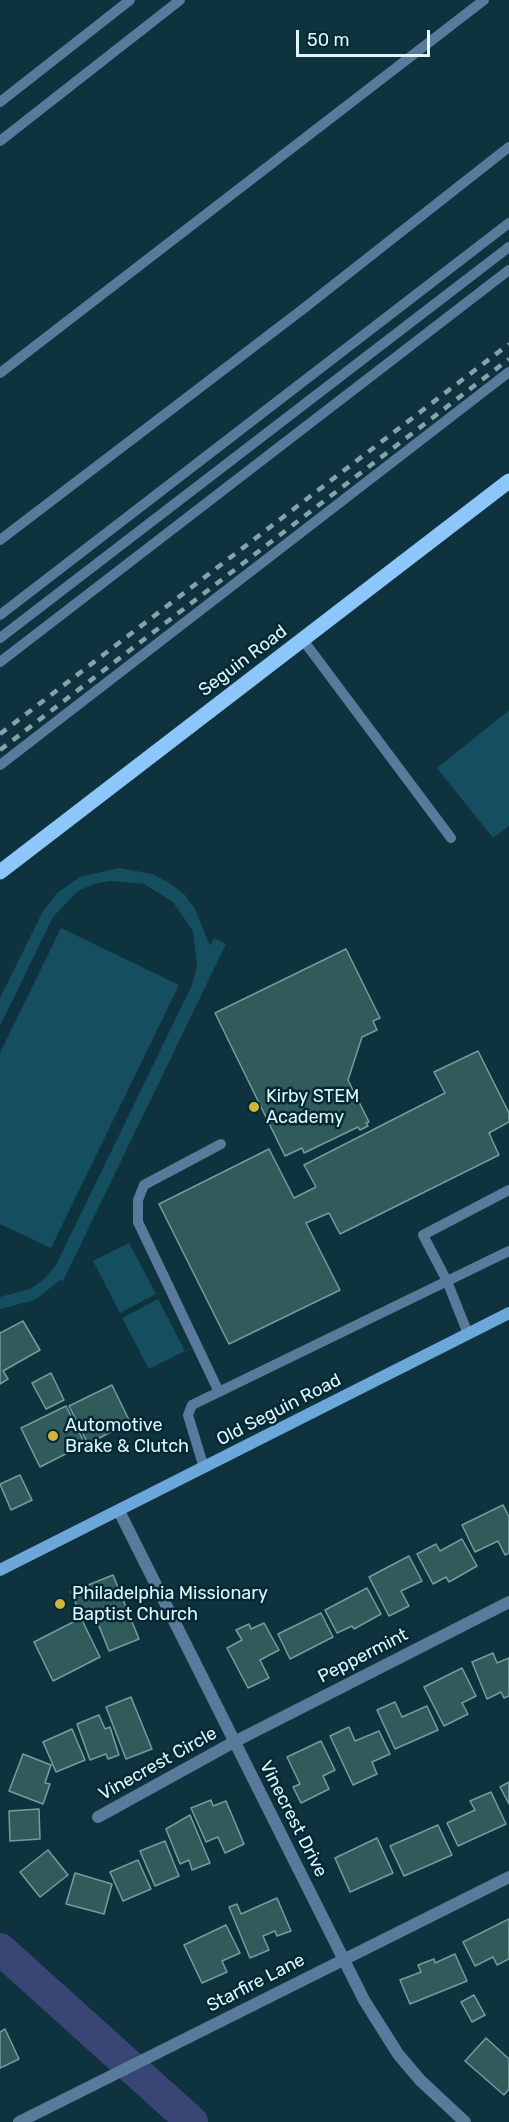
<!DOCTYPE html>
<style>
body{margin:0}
#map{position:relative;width:509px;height:2122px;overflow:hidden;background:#0e333f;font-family:Rubik,sans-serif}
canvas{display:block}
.scale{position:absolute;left:296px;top:30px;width:134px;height:27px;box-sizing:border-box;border:3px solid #e1f5fc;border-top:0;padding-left:8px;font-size:18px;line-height:21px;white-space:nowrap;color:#e1f5fc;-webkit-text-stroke:4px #022934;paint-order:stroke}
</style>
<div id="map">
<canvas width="509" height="2122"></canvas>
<div class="scale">50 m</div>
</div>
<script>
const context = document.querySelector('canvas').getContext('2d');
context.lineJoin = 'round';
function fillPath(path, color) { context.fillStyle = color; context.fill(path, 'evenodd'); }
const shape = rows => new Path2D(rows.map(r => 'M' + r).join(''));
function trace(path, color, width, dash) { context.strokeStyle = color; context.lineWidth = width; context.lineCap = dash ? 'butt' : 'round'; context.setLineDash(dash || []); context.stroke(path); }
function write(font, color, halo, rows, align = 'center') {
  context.font = font + ' Rubik,sans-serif'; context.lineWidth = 5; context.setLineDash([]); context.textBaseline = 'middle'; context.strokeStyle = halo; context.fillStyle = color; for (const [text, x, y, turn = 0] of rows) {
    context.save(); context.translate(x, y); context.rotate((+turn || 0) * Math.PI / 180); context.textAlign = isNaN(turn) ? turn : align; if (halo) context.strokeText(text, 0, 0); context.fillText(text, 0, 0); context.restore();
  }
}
const green = shape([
 [509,710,509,826,493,838,437,768],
 [119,868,152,874,171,884,185,895,195,909,210,946,214,938,226,944,63,1281,60,1280,35,1300,0,1309,0,1297,30,1289,44,1279,56,1265,192,985,197,966,193,931,173,902,144,884,110,881,94,884,78,891,53,917,0,1026,0,998,42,913,56,894,80,877],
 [61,928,179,985,51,1248,0,1224,0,1053],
 [129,1243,156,1294,120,1313,93,1261],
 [158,1299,185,1351,149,1369,122,1318]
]);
const river = shape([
 [0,1949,192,2122]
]);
const building = shape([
 [346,949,380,1018,373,1021,377,1030,362,1037,348,1080,369,1122,366,1123,368,1126,360,1130,358,1127,304,1153,302,1148,285,1156,215,1013,346,949],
 [478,1051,509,1113,509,1122,489,1133,499,1155,340,1234,329,1213,306,1223,340,1290,229,1344,159,1204,269,1149,294,1198,316,1187,304,1165,445,1093,434,1072,478,1051],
 [23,1321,40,1350,3,1371,8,1379,0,1384,0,1333,23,1321],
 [51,1373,64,1400,46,1409,32,1383,51,1373],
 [112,1385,130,1422,88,1444,69,1406,112,1385],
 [66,1406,85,1444,40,1467,21,1428,66,1406],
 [20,1475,32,1500,11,1510,0,1484,20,1475],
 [503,1505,509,1517,509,1553,505,1555,498,1541,475,1552,462,1525,503,1505],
 [462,1539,477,1566,449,1582,446,1577,433,1584,417,1554,436,1544,440,1551,462,1539],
 [409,1556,422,1581,401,1591,409,1606,389,1616,369,1577,409,1556],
 [113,1575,139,1639,109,1651,93,1611,81,1616,71,1592,113,1575],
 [367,1588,381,1614,354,1629,352,1626,337,1633,325,1610,367,1588],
 [321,1613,333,1637,290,1659,278,1634,321,1613],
 [81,1618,100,1657,53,1681,34,1642,81,1618],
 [264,1623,279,1650,260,1660,269,1678,248,1688,227,1648,242,1640,236,1630,249,1624,251,1629,264,1623],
 [493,1653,497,1663,509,1658,509,1696,504,1698,501,1692,487,1699,472,1662,493,1653],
 [462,1668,476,1696,462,1703,468,1714,444,1726,424,1687,462,1668],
 [131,1697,152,1749,126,1759,106,1707,131,1697],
 [395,1702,402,1717,427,1706,438,1730,395,1749,377,1710,395,1702],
 [99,1715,105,1729,110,1727,119,1755,108,1759,106,1754,90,1760,77,1724,99,1715],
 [349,1727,355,1741,379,1731,390,1754,372,1762,377,1774,353,1785,330,1736,349,1727],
 [72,1729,85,1760,56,1772,43,1742,72,1729],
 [321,1741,335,1770,323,1776,329,1789,301,1803,293,1787,300,1784,287,1757,321,1741],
 [23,1754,51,1765,45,1783,50,1784,43,1804,9,1791,23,1754],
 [509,1782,509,1804,500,1787,509,1782],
 [491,1792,506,1824,458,1846,447,1823,475,1810,470,1801,491,1792],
 [211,1800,213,1806,226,1801,244,1844,225,1853,218,1837,206,1842,191,1808,211,1800],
 [39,1809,40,1839,10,1841,9,1811,39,1809],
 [190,1815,210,1863,192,1870,189,1860,180,1864,166,1829,190,1815],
 [438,1825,452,1855,404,1876,390,1846,438,1825],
 [377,1838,393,1873,350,1892,335,1858,377,1838],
 [165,1841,179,1876,155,1886,140,1851,165,1841],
 [48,1850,68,1875,40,1897,20,1872,48,1850],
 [138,1860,151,1889,123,1901,110,1872,138,1860],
 [75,1873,112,1884,104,1914,66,1904,75,1873],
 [277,1898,291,1931,277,1936,275,1931,263,1936,269,1950,250,1958,229,1907,237,1904,241,1914,277,1898],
 [509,1919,509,1959,497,1965,493,1957,475,1966,463,1942,509,1919],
 [226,1925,240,1953,222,1961,227,1972,202,1983,184,1945,226,1925],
 [455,1954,467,1981,410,2004,400,1980,421,1972,418,1965,434,1959,435,1963,455,1954],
 [474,1995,485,2015,472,2022,461,2002,474,1995],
 [5,2029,19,2059,0,2068,0,2032,5,2029],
 [486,2038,509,2059,509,2089,504,2095,465,2061,486,2038]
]);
const lane = shape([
 [0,102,130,0],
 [0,141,180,0],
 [0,373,484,0],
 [0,540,303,309,509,147],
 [0,615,509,223],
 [0,638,509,247],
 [303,640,451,838],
 [0,662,509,270],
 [0,765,509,372],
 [468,1334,447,1281,423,1235,509,1190],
 [219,1392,138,1222,138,1200,144,1185,221,1144],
 [204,1468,188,1415,192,1405,509,1251]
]);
const street = shape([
 [119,1511,364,2000,398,2054,420,2080,465,2122],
 [98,1817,234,1742,509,1602],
 [19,2122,509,1877]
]);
const secondary = shape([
 [0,1570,509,1313]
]);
const primary = shape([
 [0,872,509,481]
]);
const rail = shape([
 [0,734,509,344],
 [0,750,509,359]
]);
const markers = [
 [254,1107,6,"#d3b635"],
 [53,1436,6,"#d3b635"],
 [60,1604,6,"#d3b635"]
];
const streetNames = [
 ["Seguin Road",243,661,-37],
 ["Old Seguin Road",279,1410,-27],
 ["Peppermint",363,1656,-27],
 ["Vinecrest Circle",158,1764,-29],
 ["Vinecrest Drive",293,1819,63],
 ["Starfire Lane",256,1983,-27]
];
const poiNames = [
 ["Kirby STEM",266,1097],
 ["Academy",266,1118],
 ["Automotive",65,1426],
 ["Brake & Clutch",65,1447],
 ["Philadelphia Missionary",72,1594],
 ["Baptist Church",72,1615]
];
fillPath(green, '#154e5f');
trace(river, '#394574', 32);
fillPath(building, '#315a5b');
trace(building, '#739e9e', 1.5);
trace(lane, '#587b9b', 10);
trace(street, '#587b9b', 12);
trace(secondary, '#6da6d9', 12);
trace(primary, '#8cc6fa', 15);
trace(rail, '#87a2ab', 4.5, [8, 8]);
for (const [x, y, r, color] of markers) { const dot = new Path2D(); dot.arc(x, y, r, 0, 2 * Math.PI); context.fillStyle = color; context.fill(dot); trace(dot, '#022934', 2); }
write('18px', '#e1f5fc', '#022934', streetNames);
write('18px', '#e1f5fc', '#022934', poiNames, 'left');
</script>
